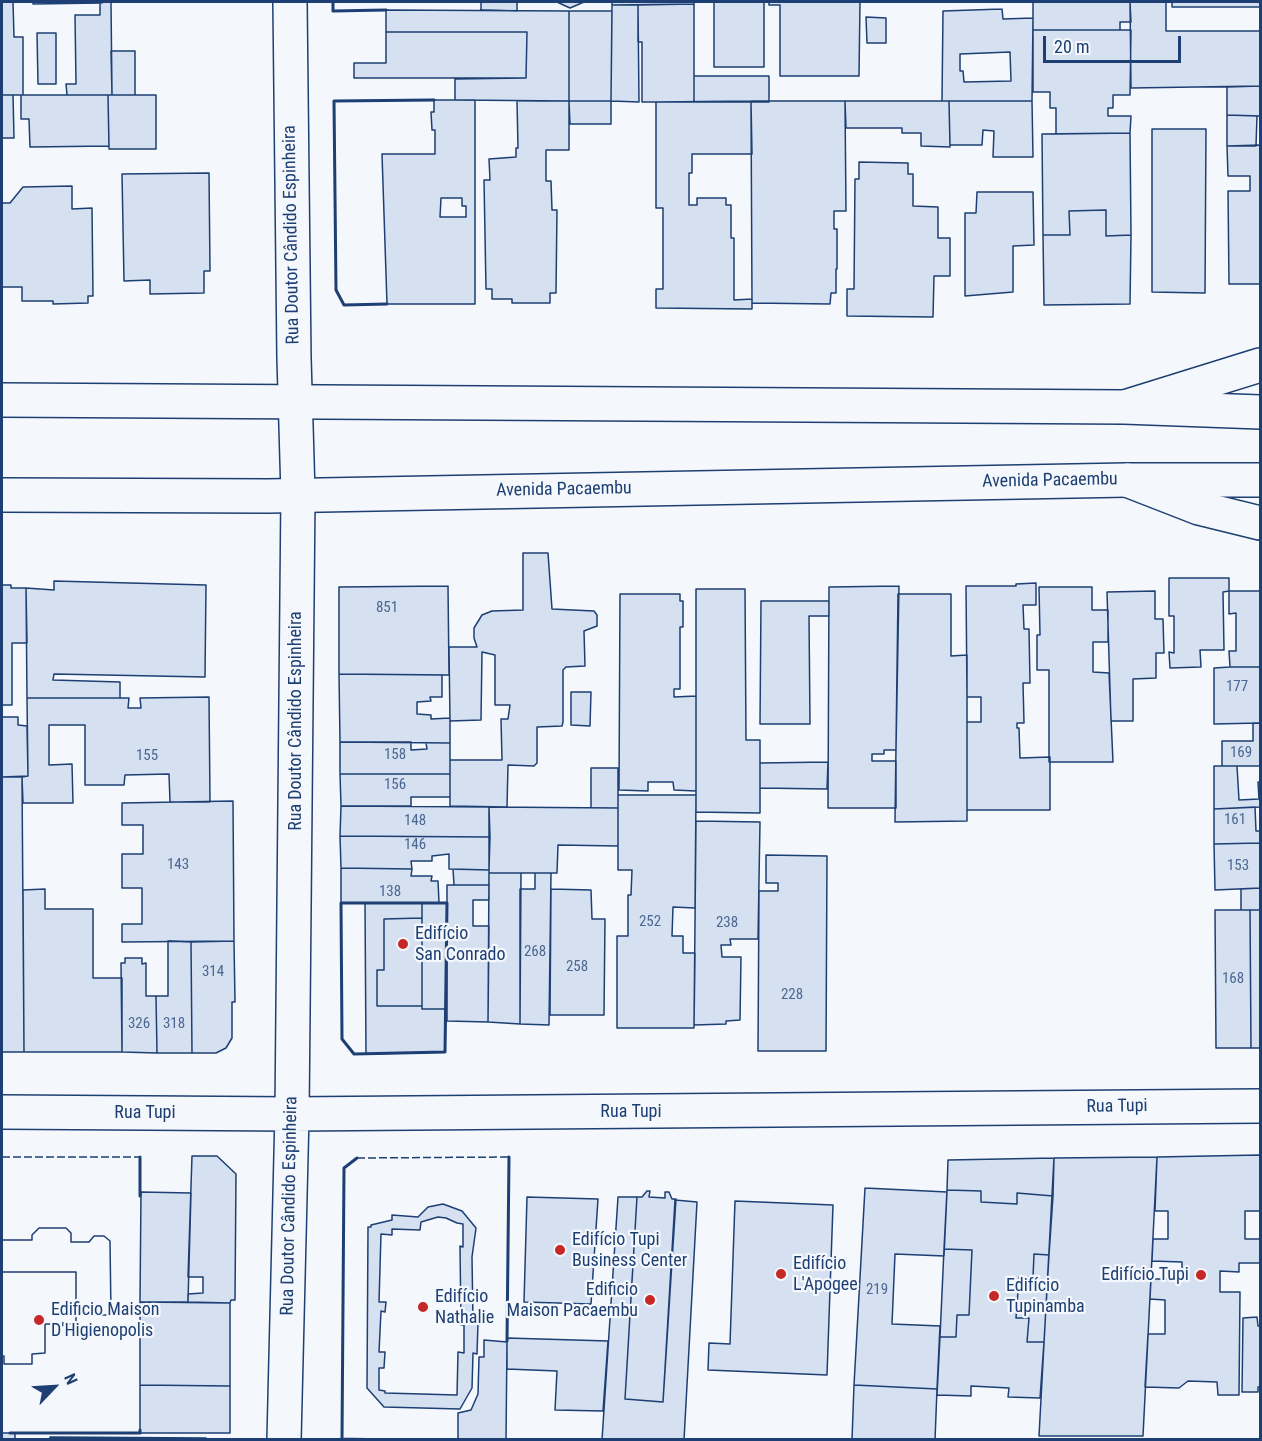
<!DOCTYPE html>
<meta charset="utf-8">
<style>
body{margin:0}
#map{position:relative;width:1262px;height:1441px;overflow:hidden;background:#f4f7fb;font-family:"Roboto Condensed",sans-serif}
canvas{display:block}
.frame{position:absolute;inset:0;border:3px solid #1d3f73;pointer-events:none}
.north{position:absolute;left:24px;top:1357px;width:60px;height:60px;-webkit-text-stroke:4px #f4f7fb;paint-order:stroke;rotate:65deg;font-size:16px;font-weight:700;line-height:24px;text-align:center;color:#1d3f73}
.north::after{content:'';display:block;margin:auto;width:21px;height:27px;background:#1d3f73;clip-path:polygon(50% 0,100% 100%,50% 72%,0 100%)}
.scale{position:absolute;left:1043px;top:36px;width:138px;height:27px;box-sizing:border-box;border:3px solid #1d3f73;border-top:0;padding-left:8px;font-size:18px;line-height:21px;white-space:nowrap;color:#1d3f73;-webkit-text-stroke:4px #f4f7fb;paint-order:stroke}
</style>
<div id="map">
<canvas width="1262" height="1441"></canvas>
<div class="frame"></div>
<div class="north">N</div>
<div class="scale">20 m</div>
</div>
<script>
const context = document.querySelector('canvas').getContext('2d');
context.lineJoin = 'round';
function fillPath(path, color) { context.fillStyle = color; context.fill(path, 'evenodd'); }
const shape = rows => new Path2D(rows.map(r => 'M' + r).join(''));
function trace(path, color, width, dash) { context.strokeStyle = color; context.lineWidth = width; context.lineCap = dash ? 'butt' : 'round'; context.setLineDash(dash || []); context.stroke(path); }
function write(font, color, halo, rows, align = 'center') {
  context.font = font + ' "Roboto Condensed",sans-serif'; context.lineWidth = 4.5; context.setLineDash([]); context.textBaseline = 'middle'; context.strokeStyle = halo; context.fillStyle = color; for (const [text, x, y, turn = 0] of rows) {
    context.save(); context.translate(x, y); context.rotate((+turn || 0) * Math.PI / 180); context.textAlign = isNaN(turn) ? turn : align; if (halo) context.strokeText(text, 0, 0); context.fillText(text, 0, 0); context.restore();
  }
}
const building = shape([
 [2,2,13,2,14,37,23,37,23,95,2,95,2,2],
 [33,2,102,2,102,3,33,4,33,2],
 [102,2,111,2,112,95,67,95,66,84,76,84,75,15,100,15,100,3,102,2],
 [481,2,517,2,517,11,481,10,481,2],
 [557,2,584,2,570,8,557,2],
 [612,2,694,2,694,4,612,5,612,2],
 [714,2,764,2,764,67,714,67,714,2],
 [769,2,860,2,859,76,780,76,780,5,769,5,769,2],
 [1033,2,1130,2,1131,22,1120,22,1120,30,1033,30,1033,2],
 [1130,2,1166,2,1166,31,1260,31,1260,86,1131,88,1130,2],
 [1172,2,1260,2,1260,7,1172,7,1172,2],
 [694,4,694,102,642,102,642,42,638,42,638,5,694,4],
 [612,5,638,5,639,102,611,101,612,5],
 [1002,9,1003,19,1033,18,1032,101,942,101,943,11,1002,9],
 [1010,52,1011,81,964,82,963,71,960,71,960,54,1010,52],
 [386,10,569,11,569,101,455,100,455,79,526,78,527,32,386,32,386,10],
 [569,11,612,11,611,101,569,101,569,11],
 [866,17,886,18,886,43,867,43,866,17],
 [1033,30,1131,30,1130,95,1113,95,1113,108,1108,108,1108,116,1131,116,1130,133,1056,134,1056,108,1050,108,1050,92,1033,92,1033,30],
 [386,32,527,32,526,78,354,78,354,63,386,63,386,32],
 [37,33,56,33,56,84,38,84,37,33],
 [111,51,135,51,135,95,112,95,111,51],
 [694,76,769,76,769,102,694,102,694,76],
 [1260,86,1260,116,1227,115,1227,87,1260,86],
 [2,95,13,95,14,138,2,138,2,95],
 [21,95,108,95,109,146,30,147,29,119,21,119,21,95],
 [108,95,156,95,156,149,109,149,108,95],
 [434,100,475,100,475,304,387,304,382,154,435,154,435,130,432,130,431,112,434,112,434,100],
 [441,198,462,198,462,206,466,206,466,217,440,217,441,198],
 [517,101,569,101,569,150,546,150,546,181,551,181,552,210,557,210,556,293,550,293,550,303,512,303,512,299,492,299,492,289,486,289,484,180,490,180,489,159,516,157,516,148,518,148,517,101],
 [569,101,611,101,611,124,570,124,569,101],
 [751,101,752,154,692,154,692,173,689,173,689,205,697,205,697,198,726,198,726,205,731,205,731,238,734,238,734,300,752,299,752,309,656,308,656,289,663,289,663,208,656,208,656,102,751,101],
 [751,101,845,101,846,211,834,211,834,229,837,229,837,269,836,269,836,293,831,293,830,304,752,303,751,101],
 [845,101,949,101,950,147,921,146,921,133,902,133,902,128,846,128,845,101],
 [949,101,1032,101,1033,157,993,157,994,131,983,130,982,145,950,145,949,101],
 [1227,115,1257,116,1256,146,1227,146,1227,115],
 [1152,129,1206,129,1205,293,1152,292,1152,129],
 [1130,133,1131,235,1106,236,1106,210,1069,211,1070,235,1043,235,1042,134,1130,133],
 [1260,145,1260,284,1229,284,1228,191,1250,191,1250,176,1228,176,1227,146,1260,145],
 [859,162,908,163,908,174,913,174,913,206,938,207,938,238,950,238,950,276,934,276,933,317,847,316,847,289,854,289,855,179,859,179,859,162],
 [209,173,210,271,204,271,204,293,150,294,150,280,124,281,122,174,209,173],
 [72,186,72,209,92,208,93,296,88,296,88,303,53,304,53,301,22,301,22,287,2,287,2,203,10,203,23,187,72,186],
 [977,192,1033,192,1034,245,1013,246,1013,292,965,296,965,213,976,213,977,192],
 [1106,210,1106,236,1131,235,1130,304,1044,305,1043,235,1070,235,1069,211,1106,210],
 [523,553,548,553,552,609,594,611,597,615,597,626,584,631,585,666,566,667,563,670,563,722,562,726,537,727,537,763,534,766,508,765,507,807,450,806,450,760,502,760,501,719,508,719,510,705,495,705,495,655,482,652,481,720,450,721,449,647,477,647,474,638,474,628,482,615,492,611,523,610,523,553],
 [1169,578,1229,578,1229,591,1223,592,1224,650,1200,650,1201,667,1170,668,1169,652,1174,653,1174,616,1169,616,1169,578],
 [54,581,206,585,205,677,54,674,53,680,120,682,120,698,27,698,26,588,54,590,54,581],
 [1036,583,1036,605,1023,605,1024,629,1029,629,1030,683,1023,683,1024,723,1017,723,1017,728,1019,728,1020,758,1050,757,1050,810,967,810,967,722,981,722,981,697,967,697,966,586,1016,586,1016,584,1036,583],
 [2,585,11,585,11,588,26,588,27,643,12,643,12,705,2,705,2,585],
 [448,586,449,675,339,674,339,587,448,586],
 [899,586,896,750,884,750,884,754,872,754,872,761,896,761,896,808,828,808,829,587,899,586],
 [1039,587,1092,587,1092,610,1108,610,1108,642,1093,642,1093,672,1109,673,1113,762,1049,762,1049,670,1037,670,1037,635,1040,635,1039,587],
 [696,589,745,589,746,740,760,740,760,813,696,812,696,589],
 [1155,591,1155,619,1163,619,1164,653,1156,653,1156,678,1133,679,1133,721,1111,721,1107,592,1155,591],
 [1229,591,1260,591,1260,667,1230,667,1229,651,1236,651,1236,613,1229,614,1229,591],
 [620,594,680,594,680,601,683,601,683,627,680,627,680,689,674,689,674,697,696,696,696,791,674,790,673,782,648,782,648,791,619,790,620,594],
 [898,594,951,594,951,656,967,655,967,821,895,822,898,594],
 [761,601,829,601,829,616,809,616,810,724,760,724,761,601],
 [1230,667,1260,667,1260,723,1214,724,1214,668,1230,667],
 [339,674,442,675,442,697,430,697,431,701,417,702,417,714,431,715,431,719,450,718,450,743,340,742,339,674],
 [571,692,591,692,590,726,571,725,571,692],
 [209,697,210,802,170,802,169,774,125,775,124,785,85,785,85,725,49,725,49,765,72,764,73,803,23,803,22,777,28,776,27,698,129,698,128,708,141,708,140,698,209,697],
 [2,717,18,717,18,725,27,726,28,776,2,777,2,717],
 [1253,723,1260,723,1260,766,1222,766,1222,741,1253,741,1253,723],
 [340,742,411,742,411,750,427,749,426,743,450,743,450,774,340,774,340,742],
 [828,762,827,789,760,788,760,763,828,762],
 [1214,766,1237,766,1239,800,1259,799,1258,782,1260,782,1260,807,1214,809,1214,766],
 [591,768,618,768,618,808,591,808,591,768],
 [340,774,450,774,450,797,411,797,411,806,341,806,340,774],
 [2,777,22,777,24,1052,2,1052,2,777],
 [618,795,696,795,695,908,673,907,672,936,683,936,683,953,695,953,694,1028,617,1028,617,936,628,936,628,895,631,895,632,870,618,870,618,795],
 [233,801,234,941,122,942,122,924,142,924,142,888,122,888,122,854,143,854,143,825,122,825,122,803,233,801],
 [341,806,489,807,490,837,340,836,341,806],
 [489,807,618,808,618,846,558,845,557,873,489,873,489,807],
 [1255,807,1256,831,1260,831,1260,843,1214,844,1214,809,1255,807],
 [696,821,760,822,758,939,730,939,731,945,721,945,722,957,741,957,740,1020,726,1021,726,1024,694,1025,696,821],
 [340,836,490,837,489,870,449,869,449,854,432,856,432,861,411,861,412,869,341,868,340,836],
 [1260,843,1260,888,1215,890,1214,844,1260,843],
 [766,855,827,856,826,1051,758,1051,759,891,778,891,778,883,766,883,766,855],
 [341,868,412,869,411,876,432,876,431,881,438,881,439,903,341,903,341,868],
 [453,869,489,870,489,885,454,885,453,869],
 [489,873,521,873,520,1024,488,1022,489,873],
 [535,873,551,873,549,1025,520,1024,520,889,535,889,535,873],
 [447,885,489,885,489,900,473,900,473,926,489,926,488,1022,447,1021,447,885],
 [1260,888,1260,910,1241,910,1241,889,1260,888],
 [45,889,45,909,93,909,93,978,122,978,122,1052,24,1052,23,890,45,889],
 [551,889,591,890,592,919,605,919,604,1015,550,1015,551,889],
 [365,903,422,903,422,918,384,919,384,970,377,970,377,1006,422,1006,422,1009,446,1009,445,1052,366,1054,365,903],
 [422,903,447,903,446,1009,422,1009,422,903],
 [1215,910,1250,910,1251,1048,1216,1048,1215,910],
 [1250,910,1260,910,1260,1048,1251,1048,1250,910],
 [422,918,422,1006,377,1006,377,970,384,970,384,919,422,918],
 [168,941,191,942,192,1053,157,1053,156,996,168,996,168,941],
 [234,941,235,1002,232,1002,232,1038,226,1048,216,1053,192,1053,191,942,234,941],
 [125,958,142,958,142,964,146,963,146,996,156,996,157,1053,122,1052,121,963,125,963,125,958],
 [1260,1155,1260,1211,1245,1211,1245,1239,1260,1239,1260,1263,1239,1263,1239,1272,1220,1271,1220,1292,1240,1292,1239,1395,1218,1395,1217,1382,1188,1381,1179,1388,1145,1387,1148,1334,1165,1334,1165,1300,1150,1299,1151,1279,1182,1279,1182,1262,1152,1261,1153,1239,1168,1239,1168,1211,1155,1211,1157,1157,1260,1155],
 [192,1156,217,1156,236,1174,235,1300,231,1300,230,1303,188,1302,188,1294,203,1293,203,1277,188,1277,192,1156],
 [1157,1157,1143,1436,1039,1436,1054,1158,1157,1157],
 [1054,1158,1053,1196,1017,1193,1017,1204,981,1202,981,1191,947,1190,948,1160,1054,1158],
 [865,1188,947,1192,944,1256,895,1254,892,1324,940,1326,937,1389,854,1385,865,1188],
 [947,1190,981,1191,981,1202,1017,1204,1017,1193,1053,1196,1049,1255,1034,1254,1033,1277,1019,1277,1016,1318,1029,1318,1027,1342,1044,1342,1040,1398,1008,1397,1009,1388,971,1386,971,1396,937,1395,940,1337,956,1337,957,1315,969,1315,972,1250,944,1249,947,1190],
 [647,1191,650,1191,649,1197,665,1198,665,1192,669,1192,672,1199,676,1199,663,1402,625,1399,637,1197,642,1197,647,1191],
 [141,1192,191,1193,188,1302,140,1302,141,1192],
 [527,1197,598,1199,591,1304,524,1302,527,1197],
 [618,1197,637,1197,625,1399,663,1402,675,1200,697,1202,684,1440,602,1440,618,1197],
 [735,1201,833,1205,827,1375,708,1370,709,1343,730,1344,735,1201],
 [443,1204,462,1211,476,1228,472,1257,473,1322,478,1323,477,1354,473,1353,472,1388,460,1409,384,1407,367,1388,368,1227,371,1227,371,1225,392,1220,392,1215,418,1217,428,1207,443,1204],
 [438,1217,446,1218,457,1223,463,1224,463,1247,460,1246,461,1325,464,1325,464,1353,458,1352,457,1395,385,1393,385,1391,379,1390,379,1368,384,1368,385,1352,379,1352,381,1311,385,1312,386,1302,379,1302,381,1234,392,1235,392,1229,420,1230,421,1222,438,1217],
 [39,1228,66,1228,71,1233,71,1242,89,1242,94,1236,104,1236,110,1241,111,1315,76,1315,76,1272,2,1272,2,1232,2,1240,32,1240,32,1235,39,1228],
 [39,1228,66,1228,71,1233,71,1242,89,1242,94,1236,104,1236,110,1241,111,1315,76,1315,76,1324,45,1324,45,1353,32,1354,32,1364,4,1364,4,1356,2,1356,2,1232,2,1240,32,1240,32,1235,39,1228],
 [944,1249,972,1250,969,1315,957,1315,956,1337,940,1337,944,1249],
 [1034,1254,1049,1255,1044,1342,1027,1342,1029,1318,1016,1318,1019,1277,1033,1277,1034,1254],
 [2,1272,76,1272,76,1324,45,1324,45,1353,32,1354,32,1364,4,1364,4,1356,2,1356,2,1272],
 [140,1302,230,1303,230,1386,140,1385,140,1302],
 [1257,1317,1258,1326,1260,1326,1260,1387,1258,1387,1258,1392,1242,1392,1243,1318,1257,1317],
 [507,1338,608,1341,603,1411,555,1410,557,1371,507,1369,507,1338],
 [484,1340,507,1342,506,1440,458,1440,458,1413,471,1410,478,1394,479,1357,484,1357,484,1340],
 [140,1385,230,1386,230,1433,140,1433,140,1385],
 [854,1385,937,1389,935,1440,852,1440,854,1385],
 [2,1433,15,1433,15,1440,2,1440,2,1433],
 [50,1437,206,1438,206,1440,50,1440,50,1437]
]);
const minor = shape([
 [1128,406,1260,365],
 [1127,480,1199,508,1260,523],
 [2,1112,292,1114,1260,1106],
 [284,1440,292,1114,298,494,294,358,290,2]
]);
const major = shape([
 [2,400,1124,407,1260,412],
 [2,495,268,496,1127,480,1260,480]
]);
const fence = shape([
 [2,1157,140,1157],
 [357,1158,509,1157]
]);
const wall = shape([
 [333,2,333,11,386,10],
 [387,304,344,305,336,290,334,101,434,100],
 [341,903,447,903,445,1052,354,1054,342,1039,341,903],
 [357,1158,344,1168,342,1439,392,1440],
 [140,1196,140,1157],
 [507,1341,509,1157],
 [10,1433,140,1433,140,1430]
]);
const markers = [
 [403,944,6,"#c62828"],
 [560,1250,6,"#c62828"],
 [781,1274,6,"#c62828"],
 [1201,1275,6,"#c62828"],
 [994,1296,6,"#c62828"],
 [650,1300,6,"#c62828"],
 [423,1307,6,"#c62828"],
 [39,1320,6,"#c62828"]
];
const numberNames = [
 ["851",387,608],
 ["177",1237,687],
 ["169",1241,753],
 ["158",395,755],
 ["155",147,756],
 ["156",395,785],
 ["161",1235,820],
 ["148",415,821],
 ["146",415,845],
 ["143",178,865],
 ["153",1238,866],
 ["138",390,892],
 ["252",650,922],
 ["238",727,923],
 ["268",535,952],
 ["258",577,967],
 ["314",213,972],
 ["168",1233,979],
 ["228",792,995],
 ["326",139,1024],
 ["318",174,1024],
 ["219",877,1290]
];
const streetNames = [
 ["Rua Doutor Cândido Espinheira",292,235,-91],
 ["Avenida Pacaembu",1050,481,-1],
 ["Avenida Pacaembu",564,490,-1],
 ["Rua Doutor Cândido Espinheira",296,721,-90],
 ["Rua Tupi",1117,1107,-1],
 ["Rua Tupi",631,1112],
 ["Rua Tupi",145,1113],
 ["Rua Doutor Cândido Espinheira",290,1206,-89]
];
const poiNames = [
 ["Edifício",415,934],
 ["San Conrado",415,955],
 ["Edifício Tupi",572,1240],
 ["Business Center",572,1261],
 ["Edifício",793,1264],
 ["L'Apogee",793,1285],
 ["Edifício Tupi",1189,1275,"right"],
 ["Edifício",1006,1286],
 ["Tupinamba",1006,1307],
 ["Edificio",638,1290,"right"],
 ["Maison Pacaembu",638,1311,"right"],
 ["Edifício",435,1297],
 ["Nathalie",435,1318],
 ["Edificio Maison",51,1310],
 ["D'Higienopolis",51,1331]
];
fillPath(building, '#d5e0f0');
trace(building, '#1d3f73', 1.5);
trace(minor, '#1d3f73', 36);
trace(major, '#1d3f73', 36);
trace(minor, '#f4f7fb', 33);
trace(major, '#f4f7fb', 33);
trace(fence, '#1d3f73', 1.5, [8, 3]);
trace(wall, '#1d3f73', 3);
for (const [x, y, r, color] of markers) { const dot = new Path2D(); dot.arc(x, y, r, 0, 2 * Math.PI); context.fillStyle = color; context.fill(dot); trace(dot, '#f4f7fb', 2); }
write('15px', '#4b6792', null, numberNames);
write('18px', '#1d3f73', '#f4f7fb', streetNames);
write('18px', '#1d3f73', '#f4f7fb', poiNames, 'left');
</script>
